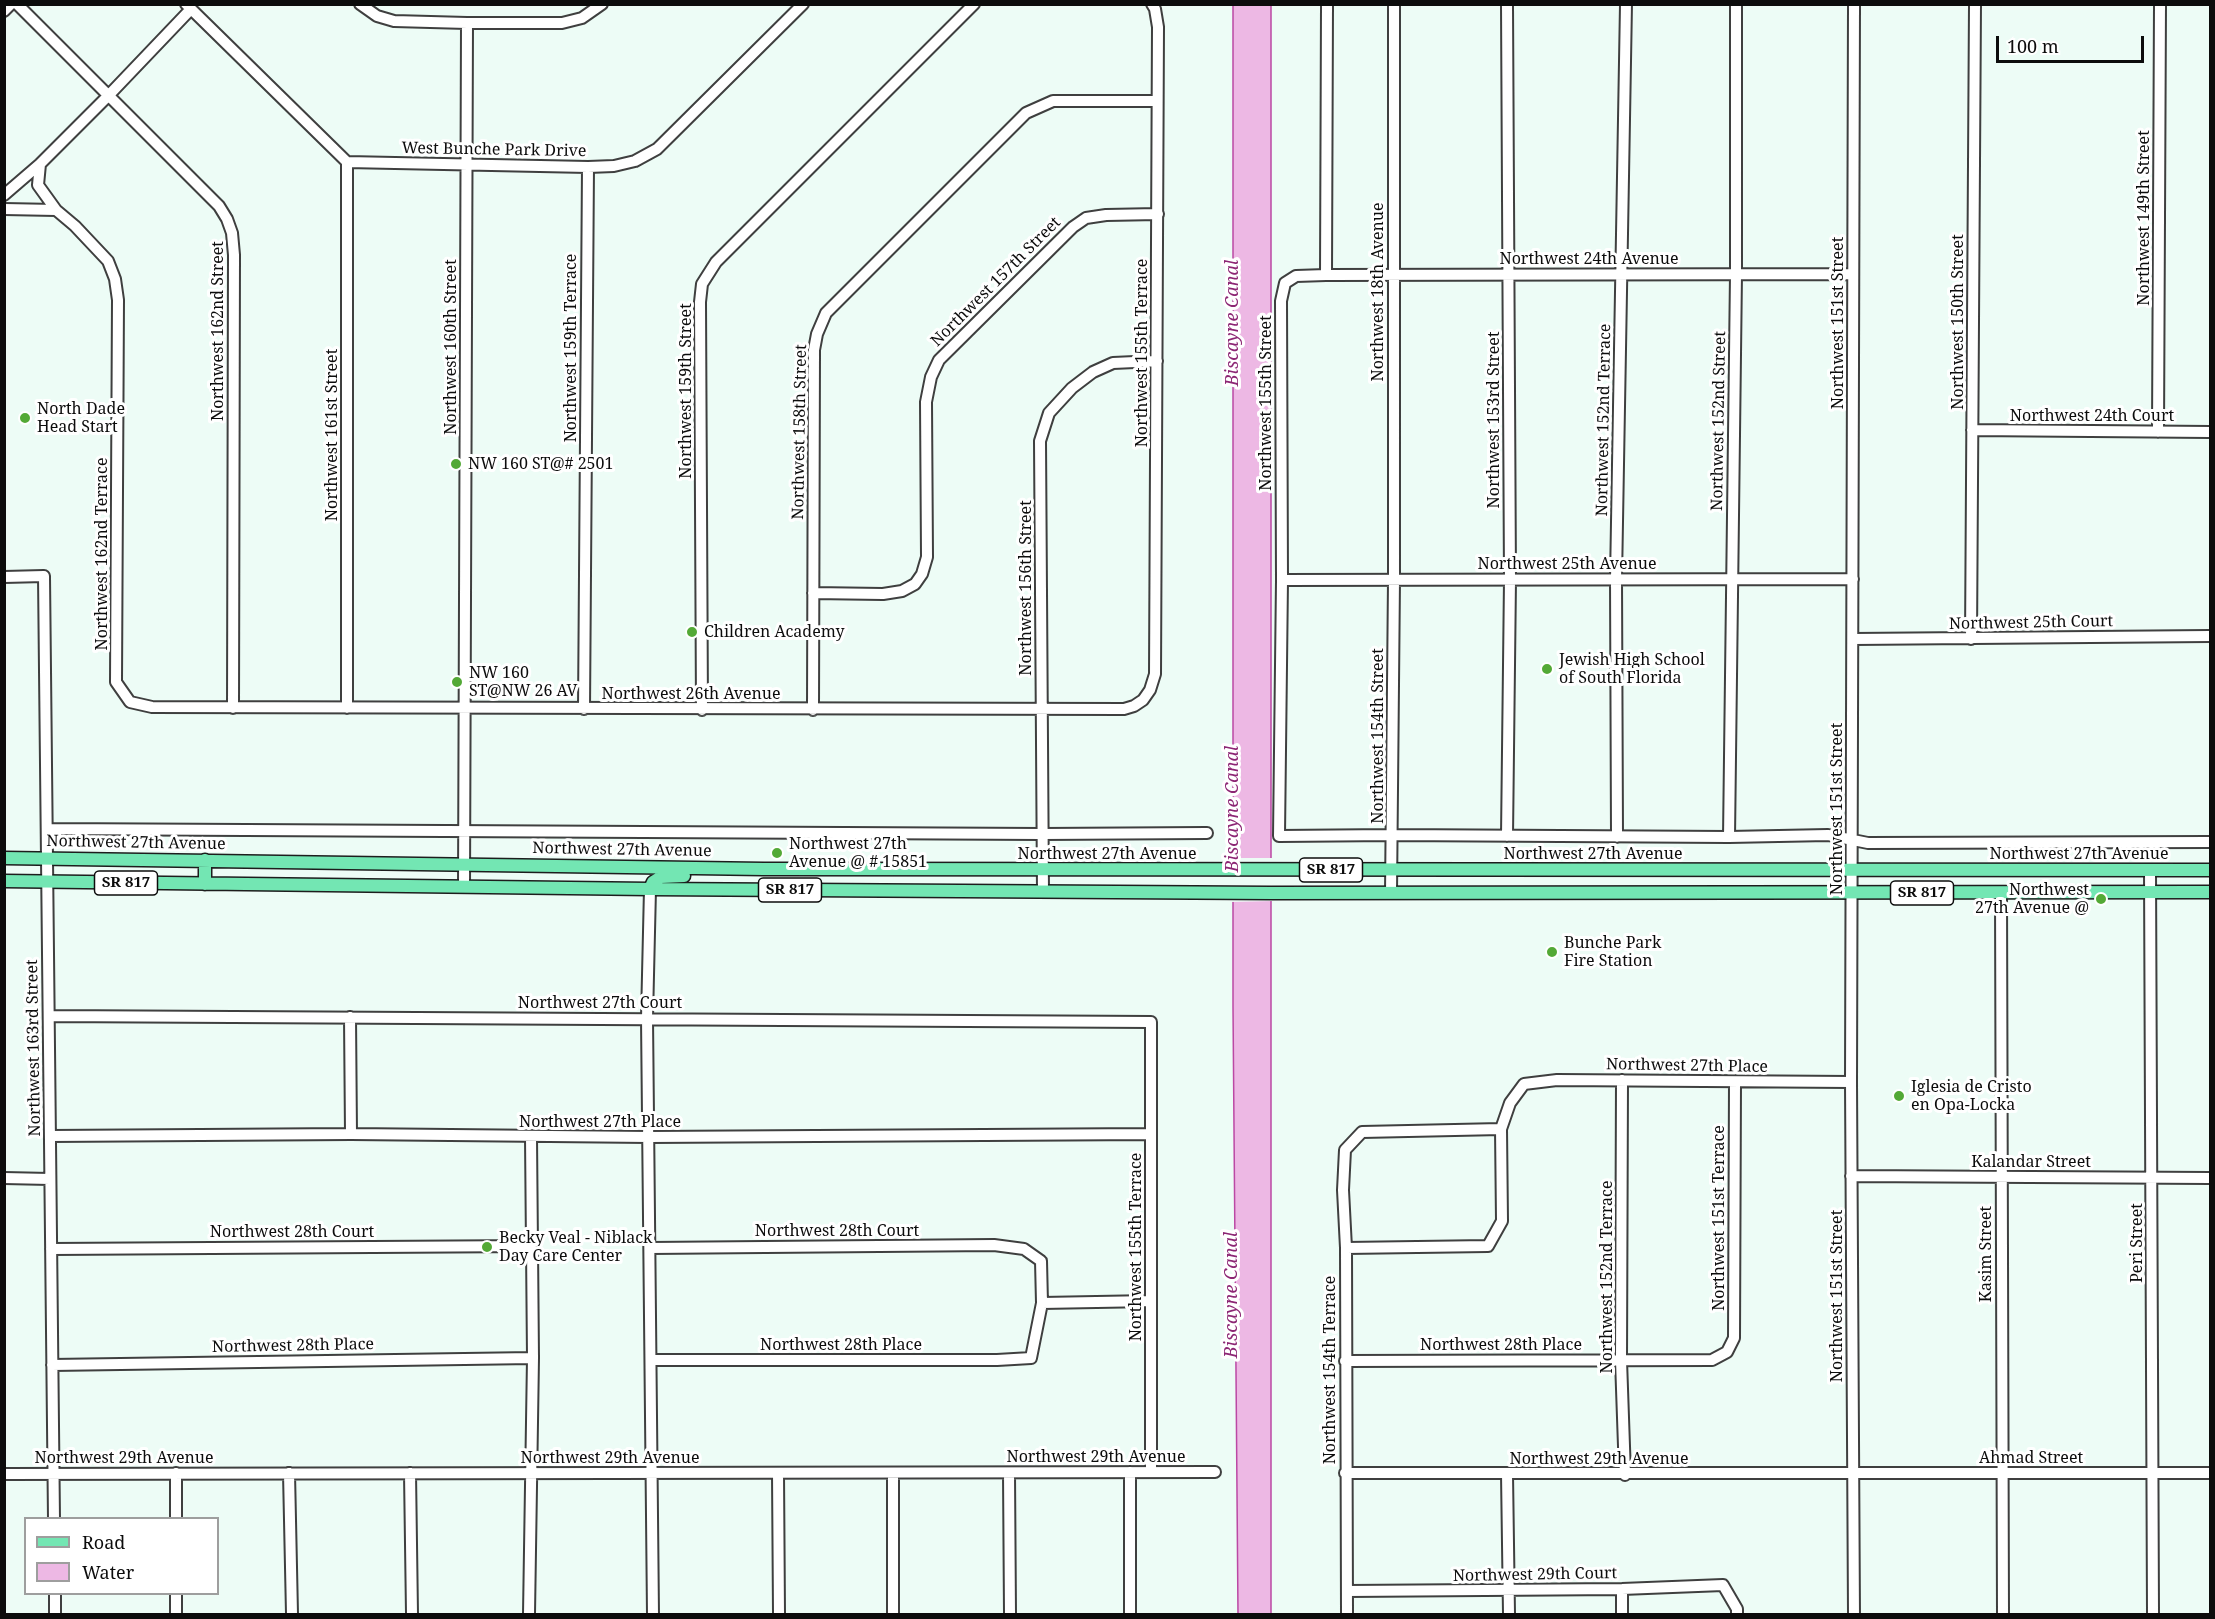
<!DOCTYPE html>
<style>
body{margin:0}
#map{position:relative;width:2215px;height:1619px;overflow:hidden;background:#edfcf6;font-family:"Noto Serif",serif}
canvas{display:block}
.frame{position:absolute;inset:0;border:6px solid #0c0c0c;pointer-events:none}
.legend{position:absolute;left:24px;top:1517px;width:195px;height:78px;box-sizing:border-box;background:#fff;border:2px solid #9e9e9e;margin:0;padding:8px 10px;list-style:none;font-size:18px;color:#0c0c0c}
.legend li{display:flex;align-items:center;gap:12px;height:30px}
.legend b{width:30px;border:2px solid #9e9e9e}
.scale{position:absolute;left:1996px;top:36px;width:148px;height:27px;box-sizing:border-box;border:3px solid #0c0c0c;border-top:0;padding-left:8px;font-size:18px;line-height:21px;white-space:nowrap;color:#0c0c0c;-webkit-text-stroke:4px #fff;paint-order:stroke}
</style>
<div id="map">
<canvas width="2215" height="1619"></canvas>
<div class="frame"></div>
<ul class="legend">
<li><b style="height:8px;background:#73e6b3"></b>Road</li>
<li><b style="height:16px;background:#edb8e4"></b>Water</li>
</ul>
<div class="scale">100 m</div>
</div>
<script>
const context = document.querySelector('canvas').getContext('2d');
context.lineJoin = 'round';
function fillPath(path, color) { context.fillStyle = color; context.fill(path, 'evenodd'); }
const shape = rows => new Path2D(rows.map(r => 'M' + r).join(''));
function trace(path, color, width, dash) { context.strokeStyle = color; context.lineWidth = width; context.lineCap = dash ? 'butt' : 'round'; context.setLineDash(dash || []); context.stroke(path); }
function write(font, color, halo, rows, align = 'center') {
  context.font = font + ' "Noto Serif",serif'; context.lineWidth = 6; context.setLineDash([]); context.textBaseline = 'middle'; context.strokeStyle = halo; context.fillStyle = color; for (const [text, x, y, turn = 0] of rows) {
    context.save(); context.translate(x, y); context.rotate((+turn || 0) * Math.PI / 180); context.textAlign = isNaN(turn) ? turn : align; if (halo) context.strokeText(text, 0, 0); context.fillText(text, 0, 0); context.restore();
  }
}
const water = shape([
 [1271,4,1271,1614,1238,1614,1233,1007,1233,5,1271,4]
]);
const pier = shape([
 [1230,858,1272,858,1273,901,1230,902]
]);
const minor = shape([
 [17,4,219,206,227,219,232,233,234,255,233,708],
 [186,4,347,162,588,167,614,166,635,161,657,149,803,4],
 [360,4,377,16,394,21,467,23,562,23,582,18,602,4],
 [1507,4,1510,580,1507,836],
 [1854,4,1851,1082,1854,1614],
 [4,11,11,4],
 [40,164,38,185,56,210,75,226,108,261,115,279,118,300,116,682,130,702,152,707,1124,709,1134,706,1143,700,1150,690,1155,674,1158,27,1155,9,1152,4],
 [4,195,40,164,108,96,191,9],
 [4,209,56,210],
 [1852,274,1326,275,1296,276,1285,283,1281,301,1282,580,1279,836,1392,835,1729,837,1828,835,1868,843,2210,842],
 [1326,275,1327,4],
 [1972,430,2210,432],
 [2158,432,2160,4],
 [4,577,44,576,54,1518],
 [1282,580,1853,579],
 [813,593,883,594,902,591,915,584,922,574,927,557,926,402,931,377,939,360,1073,227,1086,218,1106,215,1158,214],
 [1853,639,2210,636],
 [1971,639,1975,4],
 [347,708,347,162],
 [584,709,588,167],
 [702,710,700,302,702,284,716,262,974,4],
 [813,710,814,350,817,334,826,313,1026,113,1053,101,1157,101],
 [47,829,1042,834,1207,833],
 [1617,837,1616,579,1626,4],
 [1729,837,1736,274,1736,4],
 [2150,870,2153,1614],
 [464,887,467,23],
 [650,889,647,1018,653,1614],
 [1043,892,1040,441,1049,413,1072,388,1093,372,1113,363,1157,361],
 [1391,893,1394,580,1394,4],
 [2001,893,2003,1614],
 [49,1016,1151,1022,1151,1472],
 [350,1017,351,1134],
 [1622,1080,1621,1360,1625,1475],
 [50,1136,351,1134,649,1137,1151,1134],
 [1851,1176,2210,1178],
 [4,1178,50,1179],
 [650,1248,994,1245,1024,1249,1041,1261,1042,1303,1031,1358,997,1360,651,1360],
 [1346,1248,1488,1246,1502,1221,1501,1129,1510,1103,1524,1084,1557,1080,1851,1082],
 [51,1249,533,1246],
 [1042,1303,1151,1301],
 [1345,1361,1712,1360,1727,1352,1734,1338,1735,1082],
 [52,1365,533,1358],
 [1130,1472,1130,1614],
 [289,1473,292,1614],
 [410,1473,412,1614],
 [778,1473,779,1614],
 [893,1473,893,1614],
 [1009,1473,1010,1614],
 [1345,1473,2210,1473],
 [4,1474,1215,1472],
 [1507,1474,1509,1614],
 [176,1518,176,1473],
 [1622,1589,1622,1614],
 [1347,1591,1622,1589,1723,1585,1737,1609,1737,1614],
 [55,1594,55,1614],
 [176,1614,176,1594],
 [529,1614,533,1358,531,1137],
 [1347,1614,1346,1248,1343,1190,1345,1150,1362,1132,1501,1129]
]);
const major = shape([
 [4,858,764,869,2210,870],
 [4,881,650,889,1271,893,2210,892],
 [205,884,205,860],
 [650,889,653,882,661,877,684,876]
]);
const markers = [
 [25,418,6,"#53a936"],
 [456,464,6,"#53a936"],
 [692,632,6,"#53a936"],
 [1547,669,6,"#53a936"],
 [457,682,6,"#53a936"],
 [777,853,6,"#53a936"],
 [2101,899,6,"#53a936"],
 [1552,952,6,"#53a936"],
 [1899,1096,6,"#53a936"],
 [487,1247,6,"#53a936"]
];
const shields = [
 [1331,870,63],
 [126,883,63],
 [790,890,63],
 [1922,893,63]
];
const shieldNames = [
 ["SR 817",1331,870],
 ["SR 817",126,883],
 ["SR 817",790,890],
 ["SR 817",1922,893]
];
const streetNames = [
 ["West Bunche Park Drive",494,150,1],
 ["Northwest 149th Street",2144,218,-90],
 ["Northwest 24th Avenue",1589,259],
 ["Northwest 157th Street",996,282,-45],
 ["Northwest 18th Avenue",1378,292,-90],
 ["Northwest 150th Street",1958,322,-90],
 ["Northwest 151st Street",1838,323,-90],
 ["Northwest 162nd Street",218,331,-90],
 ["Northwest 160th Street",451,347,-90],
 ["Northwest 159th Terrace",571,348,-90],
 ["Northwest 155th Terrace",1142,353,-90],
 ["Northwest 159th Street",686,391,-90],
 ["Northwest 155th Street",1266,403,-90],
 ["Northwest 24th Court",2092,416],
 ["Northwest 153rd Street",1494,420,-90],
 ["Northwest 152nd Terrace",1604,420,-89],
 ["Northwest 152nd Street",1719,421,-89],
 ["Northwest 158th Street",800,432,-89],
 ["Northwest 161st Street",332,435,-90],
 ["Northwest 162nd Terrace",102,554,-90],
 ["Northwest 25th Avenue",1567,564],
 ["Northwest 156th Street",1026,588,-90],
 ["Northwest 25th Court",2031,623,-1],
 ["Northwest 26th Avenue",691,694],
 ["Northwest 154th Street",1378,736,-90],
 ["Northwest 151st Street",1837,809,-90],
 ["Northwest 27th Avenue",136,843,1],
 ["Northwest 27th Avenue",622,850,1],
 ["Northwest 27th Avenue",1107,854],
 ["Northwest 27th Avenue",1593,854],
 ["Northwest 27th Avenue",2079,854],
 ["Northwest 27th Court",600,1003],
 ["Northwest 163rd Street",34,1048,-91],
 ["Northwest 27th Place",1687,1066,1],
 ["Northwest 27th Place",600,1122],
 ["Kalandar Street",2031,1162],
 ["Northwest 151st Terrace",1719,1218,-90],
 ["Northwest 28th Court",837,1231],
 ["Northwest 28th Court",292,1232],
 ["Peri Street",2137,1243,-90],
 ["Northwest 155th Terrace",1136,1247,-90],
 ["Kasim Street",1986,1254,-90],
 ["Northwest 152nd Terrace",1607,1277,-90],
 ["Northwest 151st Street",1837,1296,-90],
 ["Northwest 28th Place",841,1345],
 ["Northwest 28th Place",1501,1345],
 ["Northwest 28th Place",293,1346,-1],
 ["Northwest 154th Terrace",1330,1370,-90],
 ["Northwest 29th Avenue",1096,1457],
 ["Northwest 29th Avenue",124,1458],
 ["Northwest 29th Avenue",610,1458],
 ["Ahmad Street",2031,1458],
 ["Northwest 29th Avenue",1599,1459],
 ["Northwest 29th Court",1535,1575,-1]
];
const poiNames = [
 ["North Dade",37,409],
 ["Head Start",37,427],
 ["NW 160 ST@# 2501",468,464],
 ["Children Academy",704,632],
 ["Jewish High School",1559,660],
 ["of South Florida",1559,678],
 ["NW 160",469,673],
 ["ST@NW 26 AV",469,691],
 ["Northwest 27th",789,844],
 ["Avenue @ # 15851",789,862],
 ["Northwest",2089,890,"right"],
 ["27th Avenue @",2089,908,"right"],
 ["Bunche Park",1564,943],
 ["Fire Station",1564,961],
 ["Iglesia de Cristo",1911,1087],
 ["en Opa-Locka",1911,1105],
 ["Becky Veal - Niblack",499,1238],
 ["Day Care Center",499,1256]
];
const waterNames = [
 ["Biscayne Canal",1233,323,-90],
 ["Biscayne Canal",1233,809,-90],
 ["Biscayne Canal",1232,1295,-90]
];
fillPath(water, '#edb8e4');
trace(water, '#bb48a4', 1.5);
fillPath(pier, '#edfcf6');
trace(minor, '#3f3f3f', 14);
trace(major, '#1d1d1d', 15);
trace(minor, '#fff', 10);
trace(major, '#73e6b3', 12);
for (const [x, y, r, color] of markers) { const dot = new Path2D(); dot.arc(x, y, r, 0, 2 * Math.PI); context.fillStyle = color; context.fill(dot); trace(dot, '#fff', 2); }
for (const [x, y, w] of shields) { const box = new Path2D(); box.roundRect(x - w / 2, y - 12, w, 24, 4.5); context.fillStyle = '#fff'; context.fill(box); trace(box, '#0c0c0c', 1.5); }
write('bold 15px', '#0c0c0c', null, shieldNames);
write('16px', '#0c0c0c', '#fff', streetNames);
write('16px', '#0c0c0c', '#fff', poiNames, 'left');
write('italic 18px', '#8c2674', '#fff', waterNames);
</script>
